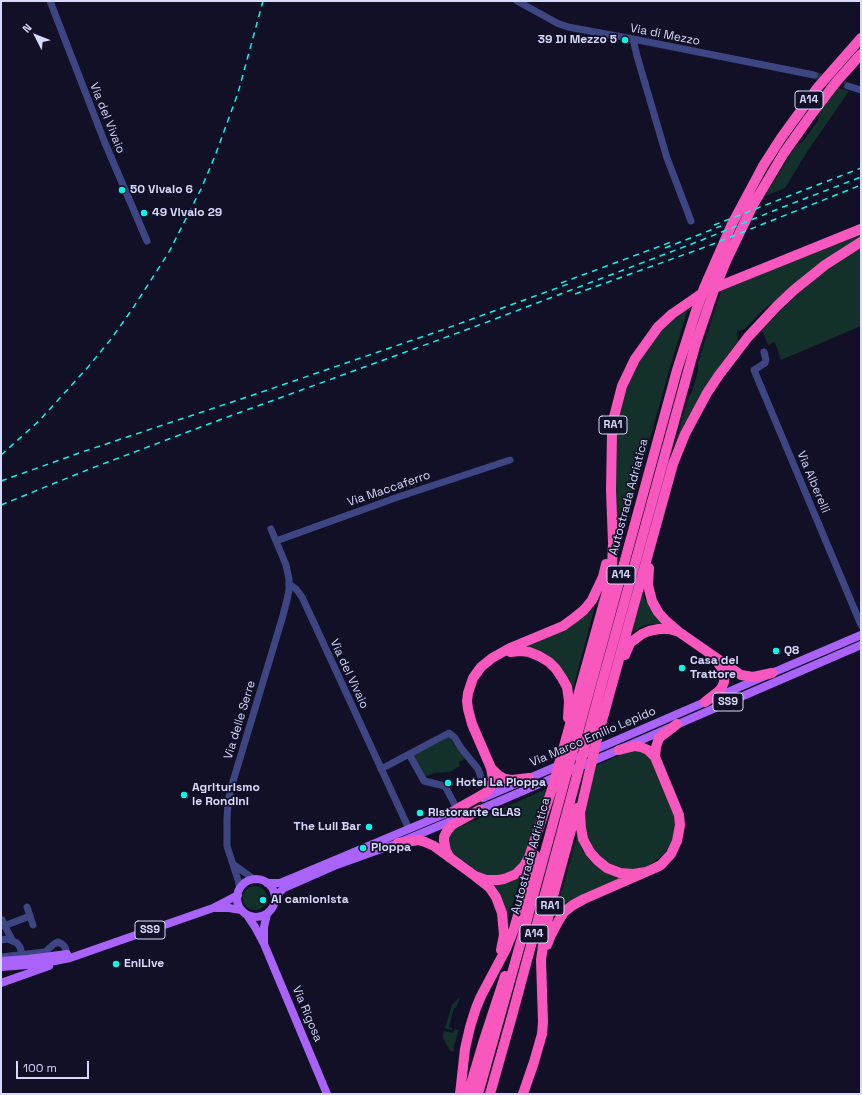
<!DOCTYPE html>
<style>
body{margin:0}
#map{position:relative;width:862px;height:1095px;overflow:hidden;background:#111026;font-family:"Space Grotesk",sans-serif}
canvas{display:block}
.frame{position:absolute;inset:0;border:2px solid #d7d9fd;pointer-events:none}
.north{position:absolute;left:16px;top:16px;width:40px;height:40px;-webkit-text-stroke:3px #111026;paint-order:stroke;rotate:312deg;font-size:11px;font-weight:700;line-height:16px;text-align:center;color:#d7d9fd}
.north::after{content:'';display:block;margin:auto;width:14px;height:18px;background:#d7d9fd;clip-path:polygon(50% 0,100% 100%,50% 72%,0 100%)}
.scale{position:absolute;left:16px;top:1061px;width:73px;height:18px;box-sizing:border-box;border:2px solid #d7d9fd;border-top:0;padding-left:5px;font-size:12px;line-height:14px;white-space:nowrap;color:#d7d9fd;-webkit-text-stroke:3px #111026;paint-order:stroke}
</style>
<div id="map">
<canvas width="862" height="1095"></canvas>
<div class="frame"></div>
<div class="north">N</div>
<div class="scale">100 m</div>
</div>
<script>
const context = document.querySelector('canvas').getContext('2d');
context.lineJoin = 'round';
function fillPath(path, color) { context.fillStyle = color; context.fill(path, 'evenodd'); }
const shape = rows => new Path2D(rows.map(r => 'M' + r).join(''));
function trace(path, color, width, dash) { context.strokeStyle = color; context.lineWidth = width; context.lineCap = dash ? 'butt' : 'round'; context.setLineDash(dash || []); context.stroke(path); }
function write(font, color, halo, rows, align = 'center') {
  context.font = font + ' "Space Grotesk",sans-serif'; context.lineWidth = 3.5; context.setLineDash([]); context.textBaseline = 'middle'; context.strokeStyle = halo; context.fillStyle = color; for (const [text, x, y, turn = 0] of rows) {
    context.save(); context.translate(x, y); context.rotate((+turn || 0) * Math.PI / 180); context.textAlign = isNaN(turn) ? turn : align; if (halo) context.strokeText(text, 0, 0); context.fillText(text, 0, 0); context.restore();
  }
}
const green = shape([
 [839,88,849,91,807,152,785,188,765,196,796,146,804,140,818,121,821,109],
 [861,233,861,237,781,296,761,312,745,329,737,331,738,341,721,364,705,389,675,446,674,446,688,398,692,392,698,371,698,362,722,288],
 [861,248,861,326,781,360,775,342,768,345,762,330,799,293,827,269],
 [689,305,671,364,617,556,615,434,617,417,631,374,660,329],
 [642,592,647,603,652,611,663,624,651,624,645,625,633,632,631,631],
 [598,595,571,696,564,675,521,647,556,631],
 [448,736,456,747,466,758,459,762,460,766,450,772,434,773,425,777,413,755],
 [634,749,646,753,652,761,674,811,676,822,675,833,670,844,664,854,653,863,643,868,625,869,617,868,611,864,601,858,596,853,585,833,585,814,591,788,593,767,620,755,622,753],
 [546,789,525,857,520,866,508,873,493,876,481,874,450,851,448,840,453,830],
 [577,836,582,850,593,864,600,868,625,876,562,908,554,916,554,915,558,905],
 [518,878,520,879,507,923,487,882],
 '243 898a12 12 0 1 1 24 0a12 12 0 1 1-24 0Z',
 [460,997,456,1008,454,1008,449,1027,452,1028,452,1030,445,1028,452,1005],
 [455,1029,459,1030,454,1046,454,1051,451,1052,444,1040,443,1036,444,1031,453,1033]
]);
const minorTunnel = shape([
 [814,75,848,86]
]);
const minor = shape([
 [50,1,105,143,147,241],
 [517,1,557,23,568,27,633,39,814,75],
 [633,39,637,56,667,158,691,221],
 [848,86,861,90],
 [764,352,766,360,765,363,754,370,861,625],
 [276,541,398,497,510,460],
 [289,584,296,589,302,597,409,829],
 [409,754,424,781,445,786,457,809],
 [381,769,449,733,455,738,461,748,478,769,481,777],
 [233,864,255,880],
 [240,889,238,880,227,846,227,819,228,802,231,788,282,619,287,600,289,590,289,579,286,565,271,529],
 [27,907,33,925],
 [2,920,12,940],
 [4,926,30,916],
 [1,940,8,939,17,943,20,947,22,955],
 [1,957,45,952,54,944,58,942,62,944,65,947,67,954]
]);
const major = shape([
 [578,757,772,673,861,635],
 [483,798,562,764],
 [474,812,595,760,861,645],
 '237 898a19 19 0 1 1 38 0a19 19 0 1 1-38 0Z',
 [267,883,280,883,297,876,461,807],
 [275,900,280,892,284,888,334,866,398,843,458,818],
 [216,908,229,908,241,910],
 [247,915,255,927,264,944,327,1094],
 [264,943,264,927,267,914],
 [1,961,28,959,67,954],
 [1,967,15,966,38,964,55,961,70,958,213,908,238,895],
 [1,983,49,966]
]);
const highway = shape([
 [649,568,648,585,652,601,658,612,665,620,679,632,741,675,753,677,772,673],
 [510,652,521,651,529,652,539,656,549,662,556,669,562,678,567,687,569,701,568,718],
 [625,655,630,643,642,634,649,631,659,629,669,629,676,631],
 [705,702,719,691,722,687,724,682,724,672,717,661],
 [655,757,656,747,659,738,677,724],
 [491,768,498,775,505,779,512,780,529,778],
 [457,809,487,792,492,784,493,779,491,768,472,724,468,709,467,701,468,693,473,678,481,667,492,658,510,648,563,626,574,618,584,610,592,600,603,577,606,564],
 [398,843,419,840,425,842,434,846,475,876,489,887,496,897,502,913,504,935,501,950],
 [450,858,446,851,444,841,444,837,447,831,452,825,479,810],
 [646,872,633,874,620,873,607,868,597,860,590,852,583,839,581,828,580,813,597,739,673,464,685,434,707,393,719,375,748,337,777,306,794,290,825,265,861,242],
 [475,876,486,880,498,880,504,879,516,874,524,866,529,857,552,789,608,588,612,568,613,543,611,490,612,434,614,417,622,386,635,359,658,327,672,314,701,294,722,285,861,229],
 [547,945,551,935,559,920,564,912,573,905,584,899,655,868,661,865,671,854,677,841,680,825,679,815,655,757,648,750,641,747,635,746,619,750],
 [460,1094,465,1049,470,1027,476,1008,481,996,506,949,514,929,535,855],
 [468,1094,484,1040,505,976],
 [478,1094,527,920,535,889,677,370,695,314,704,288,732,224,763,166,781,138,818,87,861,38],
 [490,1094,512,1016,602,683,695,346,714,290,727,259,753,205,784,153,808,119,837,81,861,54],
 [523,1094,534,1062,542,1034,543,1022,541,960,545,932,552,900,577,808]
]);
const rail = shape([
 [714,225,861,168],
 [665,248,721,226],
 [561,283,671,242],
 [575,294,708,246,861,185],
 [1,455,39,421,88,367,111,339,131,311,169,252,201,189,215,156,238,93,263,1],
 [1,481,82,452,253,395,442,330,568,284],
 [1,505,92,468,222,419,474,327,702,240,783,207,861,177]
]);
const markers = [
 [625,40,4,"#0cf5e7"],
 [122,190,4,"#0cf5e7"],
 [144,213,4,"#0cf5e7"],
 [776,651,4,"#0cf5e7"],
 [682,668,4,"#0cf5e7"],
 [448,783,4,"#0cf5e7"],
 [184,795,4,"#0cf5e7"],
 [420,813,4,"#0cf5e7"],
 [369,827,4,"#0cf5e7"],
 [363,848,4,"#0cf5e7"],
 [263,900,4,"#0cf5e7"],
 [116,964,4,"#0cf5e7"]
];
const shields = [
 [809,100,28],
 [613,425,28],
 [621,575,28],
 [728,702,30],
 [550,906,28],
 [150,930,30],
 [534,934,28]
];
const shieldNames = [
 ["A14",809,100],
 ["RA1",613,425],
 ["A14",621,575],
 ["SS9",728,702],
 ["RA1",550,906],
 ["SS9",150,930],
 ["A14",534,934]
];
const streetNames = [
 ["Via di Mezzo",665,35,11],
 ["Via del Vivaio",107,118,68],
 ["Via Alberelli",813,482,67],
 ["Via Maccaferro",389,489,-19],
 ["Autostrada Adriatica",629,497,-75],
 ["Via del Vivaio",349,674,65],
 ["Via delle Serre",240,720,-73],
 ["Via Marco Emilio Lepido",593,737,-23],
 ["Autostrada Adriatica",531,856,-75],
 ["Via Rigosa",307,1014,67]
];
const poiNames = [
 ["39 Di Mezzo 5",617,40,"right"],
 ["50 Vivaio 6",130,190],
 ["49 Vivaio 29",152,213],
 ["Q8",784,651],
 ["Casa del",690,661],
 ["Trattore",690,675],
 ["Hotel La Pioppa",456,783],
 ["Agriturismo",192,788],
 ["le Rondini",192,802],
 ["Ristorante GLAS",428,813],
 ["The Lull Bar",361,827,"right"],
 ["Pioppa",371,848],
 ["Al camionista",271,900],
 ["EniLive",124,964]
];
fillPath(green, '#14302a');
trace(minorTunnel, '#2f2e46', 7, [7, 3.5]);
trace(minor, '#3d4683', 7);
trace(major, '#a963f9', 8);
trace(highway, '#f857be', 10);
trace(rail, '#0cf5e7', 1.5, [6, 5]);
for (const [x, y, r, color] of markers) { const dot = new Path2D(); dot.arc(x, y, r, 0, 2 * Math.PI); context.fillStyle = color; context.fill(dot); trace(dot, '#111026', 1.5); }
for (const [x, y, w] of shields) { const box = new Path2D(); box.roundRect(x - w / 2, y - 9, w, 18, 3); context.fillStyle = '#111026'; context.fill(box); trace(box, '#d7d9fd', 1); }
write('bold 11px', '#d7d9fd', null, shieldNames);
write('12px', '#d7d9fd', '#111026', streetNames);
write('bold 12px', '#d7d9fd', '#111026', poiNames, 'left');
</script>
